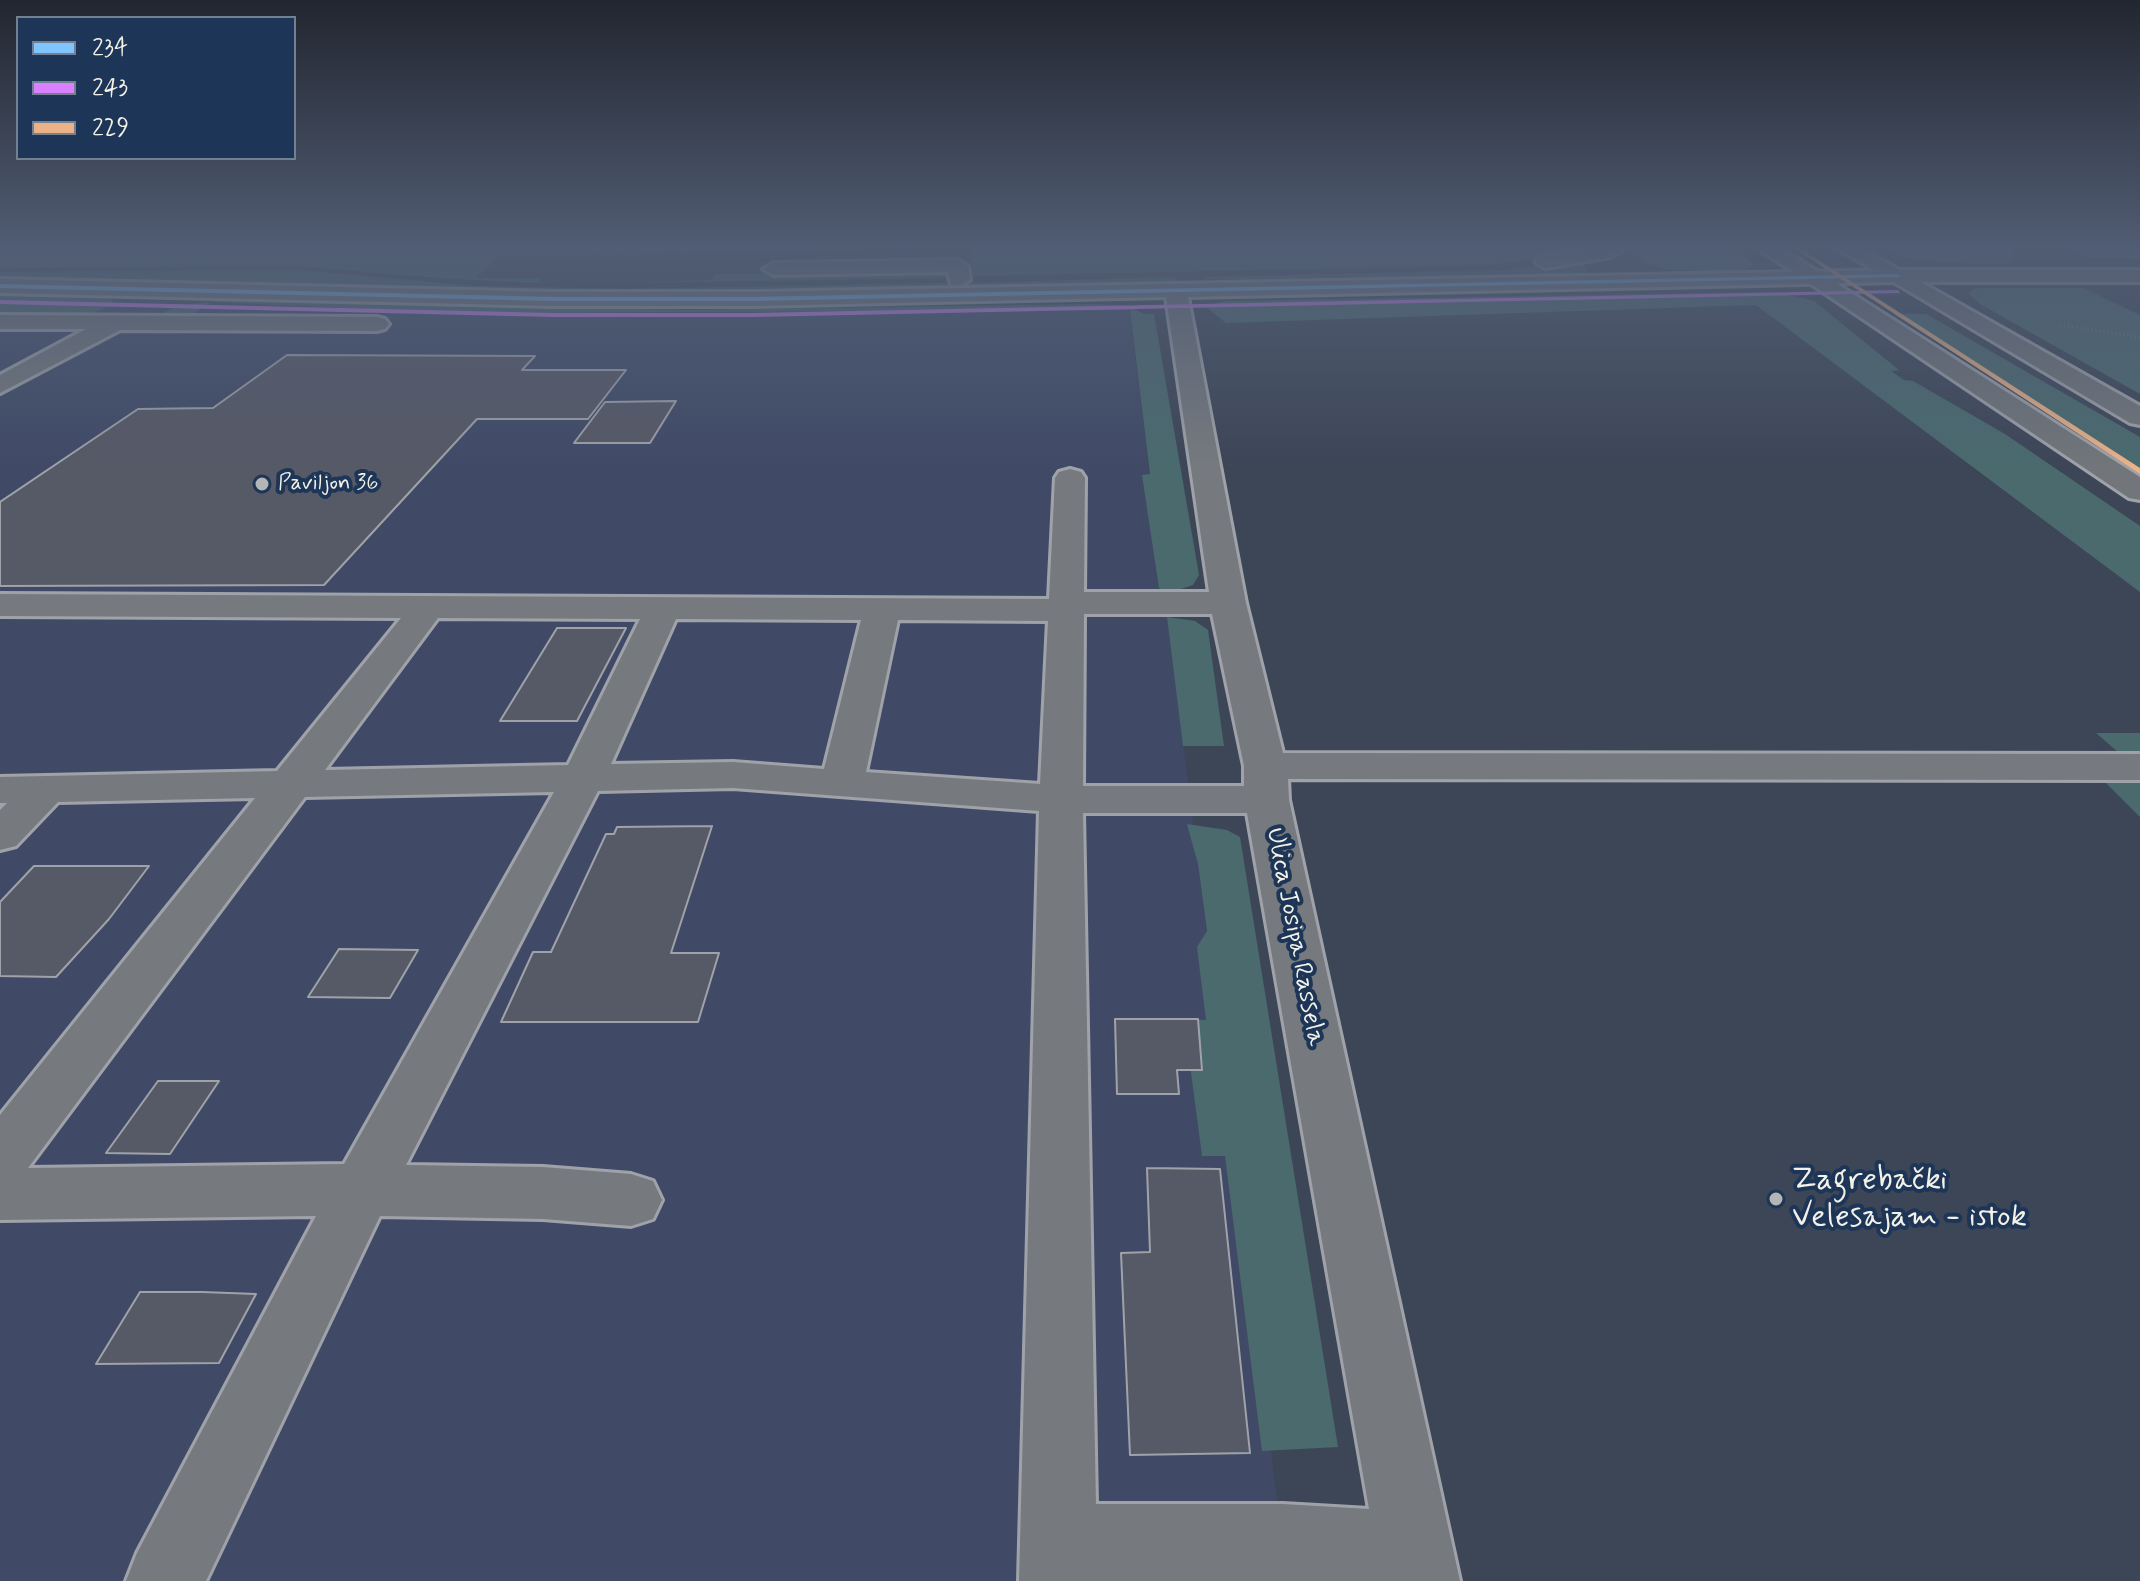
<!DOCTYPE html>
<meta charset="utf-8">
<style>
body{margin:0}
#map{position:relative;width:2140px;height:1581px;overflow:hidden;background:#3d4657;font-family:Mynerve,sans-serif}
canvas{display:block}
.legend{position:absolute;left:16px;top:16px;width:280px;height:144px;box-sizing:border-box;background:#1d3557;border:2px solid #738091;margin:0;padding:10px 14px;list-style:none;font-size:24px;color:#f4f1e8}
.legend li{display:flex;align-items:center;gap:16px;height:40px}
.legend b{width:40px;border:2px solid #738091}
</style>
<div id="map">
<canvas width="2140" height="1581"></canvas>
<ul class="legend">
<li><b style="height:10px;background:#80c4ff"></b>234</li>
<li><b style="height:10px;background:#d880ff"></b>243</li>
<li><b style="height:10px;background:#ebb288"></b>229</li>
</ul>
</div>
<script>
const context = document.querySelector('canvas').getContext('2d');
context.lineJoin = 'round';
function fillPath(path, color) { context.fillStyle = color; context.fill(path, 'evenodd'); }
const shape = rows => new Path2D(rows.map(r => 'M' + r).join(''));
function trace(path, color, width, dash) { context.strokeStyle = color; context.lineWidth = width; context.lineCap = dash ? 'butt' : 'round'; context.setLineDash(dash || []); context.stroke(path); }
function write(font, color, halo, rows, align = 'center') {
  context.font = font + ' Mynerve,sans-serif'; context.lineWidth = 8; context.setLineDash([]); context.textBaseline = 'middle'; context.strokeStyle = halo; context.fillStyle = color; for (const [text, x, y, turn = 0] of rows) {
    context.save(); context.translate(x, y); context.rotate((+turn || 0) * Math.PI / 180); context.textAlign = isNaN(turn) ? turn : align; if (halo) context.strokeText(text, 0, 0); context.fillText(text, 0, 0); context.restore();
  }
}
const built = shape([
 [0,296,597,312,1129,308,1287,1581,0,1581]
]);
const green = shape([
 [0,247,1571,247,1576,254,1489,265,972,276,971,247,500,256,476,278,542,278,539,283,452,279,298,266,0,268],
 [1619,247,1731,247,1755,264,1745,269,1723,272,1668,270,1648,264],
 [1879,247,2010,247,2015,256,2011,263,2002,264,1951,263,1907,258],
 [2066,247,2140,247,2140,259,2087,258],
 [1582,261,1589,272,1581,274,1201,280,1207,277,1503,270],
 [291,269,474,286,626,289,951,283,951,287,548,290,0,277,0,272],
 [952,271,951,278,615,283,710,280,715,274],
 [1175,277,1177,283,964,287,964,283],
 [1982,288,2083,288,2140,315,2140,394,1980,304,1969,294,1973,289],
 [1775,292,1814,301,1899,370,1891,371,1904,380,1913,381,2005,434,2140,526,2140,592,1756,305,1226,323,1205,306,1225,301],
 [0,293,107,297,113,301,108,306,88,316,0,322],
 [215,301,691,310,1095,304,1128,306,1144,314,1154,314,1199,575,1193,585,1181,589,1164,591,1159,588,1142,475,1150,474,1130,310,456,313,211,302,180,322,145,322,176,306],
 [1893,314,1926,314,2140,437,2140,469],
 [1167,617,1195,621,1208,630,1224,746,1183,746],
 [2096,733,2140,733,2140,752,2118,752],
 [2106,783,2140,783,2140,817],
 [1187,824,1227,830,1240,837,1338,1447,1262,1451,1225,1156,1202,1156,1184,1019,1206,1020,1197,947,1207,931,1198,864]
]);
const building = shape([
 [287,355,535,356,522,370,626,370,588,419,477,419,324,585,0,586,0,502,138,409,213,408,287,355],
 [676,401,650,443,574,443,605,402,676,401],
 [557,628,626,628,577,721,500,721,557,628],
 [712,826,671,953,719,953,698,1022,501,1022,533,952,551,952,606,834,614,834,617,827,712,826],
 [34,866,149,866,109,919,56,977,0,976,0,902,34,866],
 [339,949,418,950,390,998,308,997,339,949],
 [1115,1019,1198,1019,1202,1070,1177,1070,1179,1094,1117,1094,1115,1019],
 [158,1081,219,1081,170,1154,106,1153,158,1081],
 [1147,1168,1220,1169,1250,1453,1130,1455,1121,1253,1150,1252,1147,1168],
 [140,1292,202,1292,256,1294,219,1363,96,1364,140,1292]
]);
const path = shape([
 [2060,325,2140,337]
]);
const minor = shape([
 [1600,247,1618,247,1621,251,1611,257,1545,268,1535,262,1545,256,1600,247],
 [958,260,968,266,970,280,959,286,951,285,948,272,774,275,763,269,774,263,958,260],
 [1898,270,2140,270,2140,282,1898,282,1188,297,1246,603,1283,753,2140,754,2140,780,1288,779,1289,800,1460,1581,1019,1581,1039,811,733,788,598,791,406,1165,543,1167,631,1174,653,1181,662,1200,653,1219,631,1226,543,1219,380,1216,206,1581,126,1581,137,1553,316,1216,0,1220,0,1115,255,798,58,802,16,846,0,850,0,810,7,803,0,803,0,777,277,771,401,618,0,616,0,594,1049,599,1055,478,1059,472,1070,469,1081,472,1085,478,1084,592,1209,592,1166,297,753,306,554,306,0,293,0,279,554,292,753,292,1898,270],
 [1084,614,1212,614,1244,766,1244,786,1083,786,1084,614],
 [438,618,640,619,568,765,325,770,438,618],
 [676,619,861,620,824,769,733,762,611,764,676,619],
 [898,620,1048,621,1040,784,866,772,898,620],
 [554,792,344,1164,28,1168,305,797,554,792],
 [1083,813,1247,813,1369,1509,1283,1504,1096,1504,1083,813],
 [0,315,377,317,385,319,389,324,385,329,377,331,120,330,0,393,0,375,86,329,0,329,0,315]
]);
const major = shape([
 [1756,247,1779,247,2140,477,2140,500,2129,498,1756,247],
 [1835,247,1859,247,2140,406,2140,425,2130,423,1835,247]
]);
const bus1 = shape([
 [1898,274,1900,277,753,301,554,301,0,288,0,284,554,297,753,297,1898,274]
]);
const bus2 = shape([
 [1898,290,1900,293,753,317,554,317,0,304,0,300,554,313,753,313,1898,290]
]);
const bus3 = shape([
 [1792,247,1798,247,2140,468,2140,474,1792,247]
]);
const markers = [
 [262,484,8,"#b4b5b5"],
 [1776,1199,8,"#b4b5b5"]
];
const farPoinames = [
 ["Paviljon 36",278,484]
];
const streetNames = [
 ["Ulica Josipa Rassela",1294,937,79]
];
const nearPoinames = [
 ["Zagrebački",1792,1181],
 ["Velesajam - istok",1792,1218]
];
fillPath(built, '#404a67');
fillPath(green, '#4a6a6e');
fillPath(building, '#565966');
trace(building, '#9fa3a9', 2);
trace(minor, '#9fa3a9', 6);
trace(major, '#9fa3a9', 6);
trace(path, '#737880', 3, [1, 3]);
fillPath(minor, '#767a7f');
fillPath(major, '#72767a');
fillPath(bus1, '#80c4ff');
fillPath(bus2, '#d880ff');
fillPath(bus3, '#ebb288');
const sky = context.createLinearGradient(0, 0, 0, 468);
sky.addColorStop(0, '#222630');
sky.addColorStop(0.53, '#515d74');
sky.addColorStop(1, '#515d7400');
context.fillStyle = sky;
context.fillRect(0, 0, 2140, 468);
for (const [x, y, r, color] of markers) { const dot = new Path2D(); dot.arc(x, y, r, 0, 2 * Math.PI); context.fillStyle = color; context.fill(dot); trace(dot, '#1d3557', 3); }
write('22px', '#f4f1e8', '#1d3557', farPoinames, 'left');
write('26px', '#f4f1e8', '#1d3557', streetNames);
write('32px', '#f4f1e8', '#1d3557', nearPoinames, 'left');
</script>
